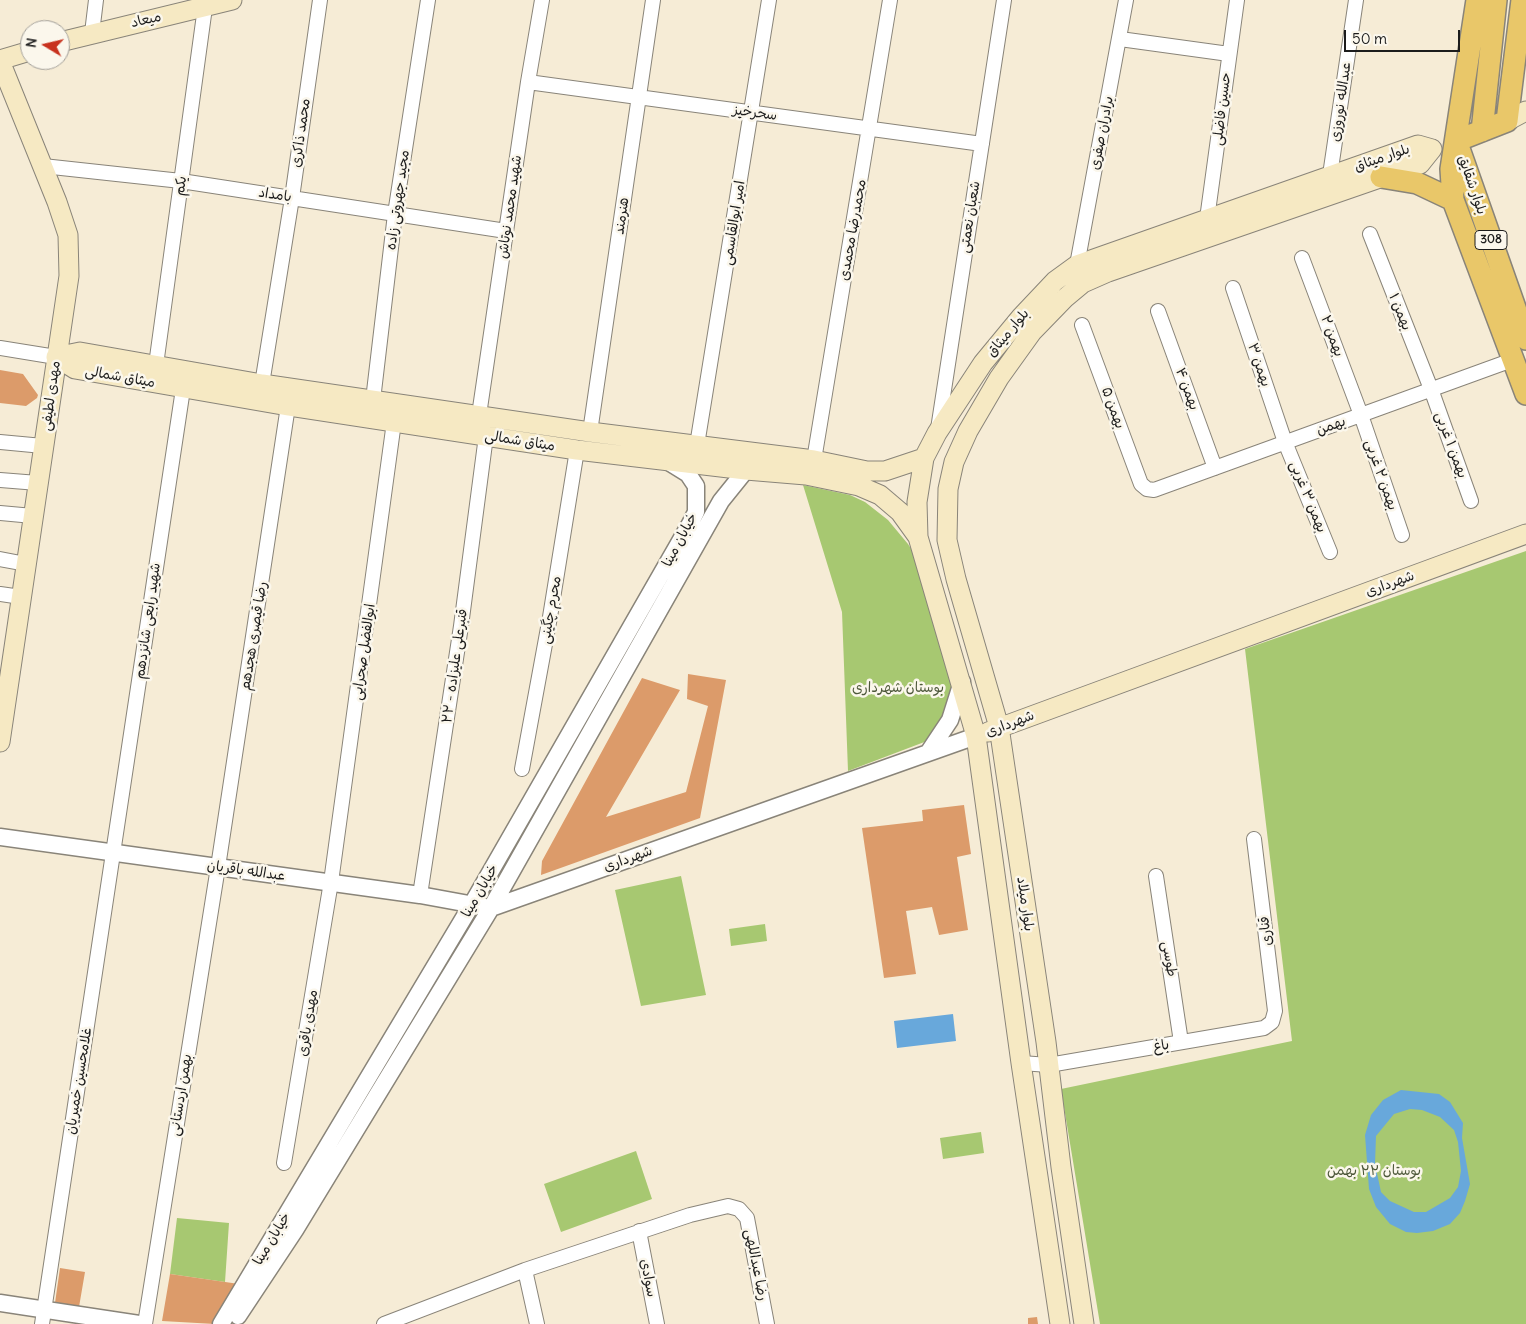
<!DOCTYPE html>
<meta charset="utf-8">
<style>
body{margin:0}
#map{position:relative;width:1526px;height:1324px;overflow:hidden;background:#f6ecd6;font-family:Delius,sans-serif}
canvas{display:block}
.north{position:absolute;left:20px;top:20px;width:50px;height:50px;box-sizing:border-box;background:#fbf7ec;border:1px solid #a29f99;border-radius:50%;rotate:279deg;font-size:14px;font-weight:700;line-height:20px;text-align:center;color:#1c1c1c}
.north::after{content:'';display:block;margin:auto;width:18px;height:22px;background:#c8321e;clip-path:polygon(50% 0,100% 100%,50% 72%,0 100%)}
.scale{position:absolute;left:1344px;top:30px;width:116px;height:22px;box-sizing:border-box;border:2px solid #1c1c1c;border-top:0;padding-left:6px;font-size:15px;line-height:18px;white-space:nowrap;color:#1c1c1c;-webkit-text-stroke:4px #fbf7ec;paint-order:stroke}
</style>
<div id="map">
<canvas width="1526" height="1324"></canvas>
<div class="north">N</div>
<div class="scale">50 m</div>
</div>
<script>
const context = document.querySelector('canvas').getContext('2d');
context.lineJoin = 'round';
function fillPath(path, color) { context.fillStyle = color; context.fill(path, 'evenodd'); }
const shape = rows => new Path2D(rows.map(r => 'M' + r).join(''));
function trace(path, color, width, dash) { context.strokeStyle = color; context.lineWidth = width; context.lineCap = dash ? 'butt' : 'round'; context.setLineDash(dash || []); context.stroke(path); }
function write(font, color, halo, rows, align = 'center') {
  context.font = font + ' Delius,"Playpen Sans Arabic",sans-serif'; context.lineWidth = 5; context.setLineDash([]); context.textBaseline = 'middle'; context.strokeStyle = halo; context.fillStyle = color; for (const [text, x, y, turn = 0] of rows) {
    context.save(); context.translate(x, y); context.rotate((+turn || 0) * Math.PI / 180); context.textAlign = isNaN(turn) ? turn : align; if (halo) context.strokeText(text, 0, 0); context.fillText(text, 0, 0); context.restore();
  }
}
const green = shape([
 [803,485,850,495,865,502,888,520,908,544,919,561,953,687,944,716,927,741,848,771,842,612],
 [1526,551,1526,1324,1100,1324,1061,1089,1292,1041,1245,649],
 [681,876,706,995,641,1006,615,890],
 [765,924,767,941,731,946,729,929],
 [981,1132,984,1153,943,1159,940,1138],
 [636,1151,652,1199,561,1232,544,1184],
 [177,1218,229,1223,225,1282,170,1274]
]);
const water = shape([
 [953,1014,956,1041,897,1048,894,1021],
 [1401,1090,1439,1094,1450,1102,1463,1123,1462,1138,1470,1184,1465,1201,1460,1213,1450,1224,1433,1231,1417,1233,1406,1232,1390,1224,1376,1207,1369,1189,1365,1135,1371,1115,1383,1100],
 [1410,1109,1422,1110,1440,1117,1454,1130,1458,1142,1461,1171,1458,1187,1450,1198,1426,1212,1414,1212,1390,1201,1381,1192,1375,1164,1376,1136,1394,1114]
]);
const building = shape([
 [0,370,23,374,38,395,37,398,26,406,0,403],
 [688,674,726,680,700,818,541,875,542,861,642,678,680,690,606,817,686,792,708,706,687,699],
 [964,805,971,854,957,857,968,930,939,935,932,907,906,911,916,974,884,978,862,828,923,821,922,810],
 [60,1268,85,1272,79,1307,55,1303],
 [170,1274,239,1284,215,1324,162,1321],
 [1037,1317,1038,1324,1028,1324,1028,1318]
]);
const minor = shape([
 [92,33,96,0],
 [1120,39,1229,54],
 [528,82,982,144],
 [43,166,181,181,506,231],
 [1330,175,1356,0],
 [1207,219,1237,0],
 [1370,234,1431,389,1471,501],
 [1302,258,1361,415,1402,535],
 [1077,265,1126,0],
 [1233,288,1285,442,1330,552],
 [1158,311,1215,468],
 [1082,325,1141,484,1147,489,1154,490,1515,359],
 [0,348,56,357],
 [156,365,206,0],
 [262,384,292,198,320,0],
 [373,400,395,214,428,0],
 [479,415,528,82,542,0],
 [938,429,1004,0],
 [590,432,653,0],
 [0,442,43,446],
 [697,445,769,0],
 [814,460,890,0],
 [0,480,38,483],
 [0,513,33,516],
 [0,559,26,564],
 [0,594,21,597],
 [522,769,550,617,577,450],
 [1156,876,1181,1042],
 [420,895,461,626,486,436],
 [1021,1063,1049,1065,1264,1028,1272,1022,1275,1011,1254,839],
 [284,1163,331,882,394,422],
 [639,1231,657,1324],
 [525,1270,537,1324],
 [42,1324,183,389],
 [145,1324,218,867,288,406],
 [384,1324,525,1270,690,1215,728,1206,739,1209,747,1218,767,1324]
]);
const tertiary = shape([
 [928,753,950,720,962,682],
 [0,837,420,895,491,908,976,736],
 [0,1303,139,1324],
 [238,1316,295,1230,491,908,721,501,746,470],
 [221,1324,472,904,690,524,696,512,696,486,688,474,667,461]
]);
const secondary = shape([
 [60,42,232,0],
 [0,60,30,51],
 [0,61,57,202,68,235,69,276,0,742],
 [1507,121,1526,111],
 [56,357,75,369,288,406,577,450,746,470,806,475,859,486,880,495,900,512,918,537],
 [56,357,80,352,262,384,590,432,814,460,867,471,885,471,924,458],
 [988,732,1526,534],
 [1060,1324,1021,1063,976,736,918,537,917,502,924,458,937,433,983,363,1021,317,1055,281,1077,265,1418,145,1432,149],
 [1084,1324,1061,1167,1046,1042,999,727,956,579,947,540,948,489,954,462,968,431,999,378,1032,332,1065,298,1083,283,1108,272,1420,164,1432,149]
]);
const primary = shape([
 [1477,0,1451,169,1453,200,1526,394],
 [1482,131,1496,0],
 [1456,141,1507,121,1522,0],
 [1457,143,1526,339],
 [1381,177,1417,183,1453,200]
]);
const shields = [
 [1491,240,32]
];
const shieldNames = [
 ["308",1491,240]
];
const streetNames = [
 ["میعاد",146,20,-13],
 ["عبدالله نوروزی",1341,102,-82],
 ["حسین فاضلی",1222,109,-83],
 ["سحرخیز",755,113,8],
 ["محمد ذاکری",301,133,-82],
 ["برادران صفری",1102,133,-79],
 ["بلوار میثاق",1382,158,-19],
 ["بلوار شقایق",1472,185,71],
 ["یکم",181,186,-82],
 ["بامداد",275,195,8],
 ["مجید جهروتی زاده",398,200,-82],
 ["شهید محمد نوتاش",510,207,-82],
 ["هنرمند",622,216,-82],
 ["شعبان نعمتی",970,217,-81],
 ["امیر ابوالقاسمی",734,223,-81],
 ["محمدرضا محمدی",853,230,-80],
 ["بهمن ۱",1400,312,68],
 ["بلوار میثاق",1008,333,-50],
 ["بهمن ۲",1332,336,70],
 ["بهمن ۳",1259,365,71],
 ["میثاق شمالی",120,377,10],
 ["بهمن ۴",1187,389,70],
 ["مهدی لطیفی",51,396,-82],
 ["بهمن ۵",1113,408,70],
 ["بهمن",1331,426,-20],
 ["میثاق شمالی",520,441,9],
 ["بهمن ۱ غربی",1451,445,70],
 ["بهمن ۲ غربی",1381,475,71],
 ["بهمن ۳ غربی",1308,497,68],
 ["خیابان مینا",680,540,-62],
 ["شهرداری",1390,584,-20],
 ["محرم چگینی",551,610,-80],
 ["شهید رابعی شانزدهم",148,621,-82],
 ["رضا قیصری هجدهم",254,636,-81],
 ["ابوالفضل صحرایی",364,652,-82],
 ["قنبرعلی علیزاده - ۲۲",455,666,-82],
 ["شهرداری",1010,724,-21],
 ["شهرداری",628,859,-20],
 ["عبدالله باقریان",246,871,8],
 ["خیابان مینا",480,891,-60],
 ["بلوار میلاد",1025,904,82],
 ["قناری",1266,931,-97],
 ["طوسی",1169,959,81],
 ["مهدی باقری",308,1023,-81],
 ["باغ",1161,1046,-10],
 ["غلامحسین خمیریان",79,1081,-81],
 ["بهمن اردستانی",181,1095,-81],
 ["خیابان مینا",272,1239,-59],
 ["رضا عبداللهی",756,1265,79],
 ["سوادی",648,1278,79]
];
const parkNames = [
 ["بوستان شهرداری",898,688],
 ["بوستان ۲۲ بهمن",1374,1171]
];
fillPath(green, '#a7c871');
fillPath(water, '#68a8db');
fillPath(building, '#dc9b6a');
trace(minor, '#898479', 16);
trace(tertiary, '#898479', 19);
trace(secondary, '#898479', 21);
trace(primary, '#898479', 24);
trace(minor, '#fff', 14);
trace(tertiary, '#fff', 16);
trace(secondary, '#f6e9c3', 19);
trace(primary, '#e9c769', 21);
for (const [x, y, w] of shields) { const box = new Path2D(); box.roundRect(x - w / 2, y - 9.5, w, 19, 4); context.fillStyle = '#fbf7ec'; context.fill(box); trace(box, '#1c1c1c', 1); }
write('bold 12px', '#1c1c1c', null, shieldNames);
write('14px', '#1c1c1c', '#fbf7ec', streetNames);
write('14px', '#4d583a', '#fbf7ec', parkNames);
</script>
